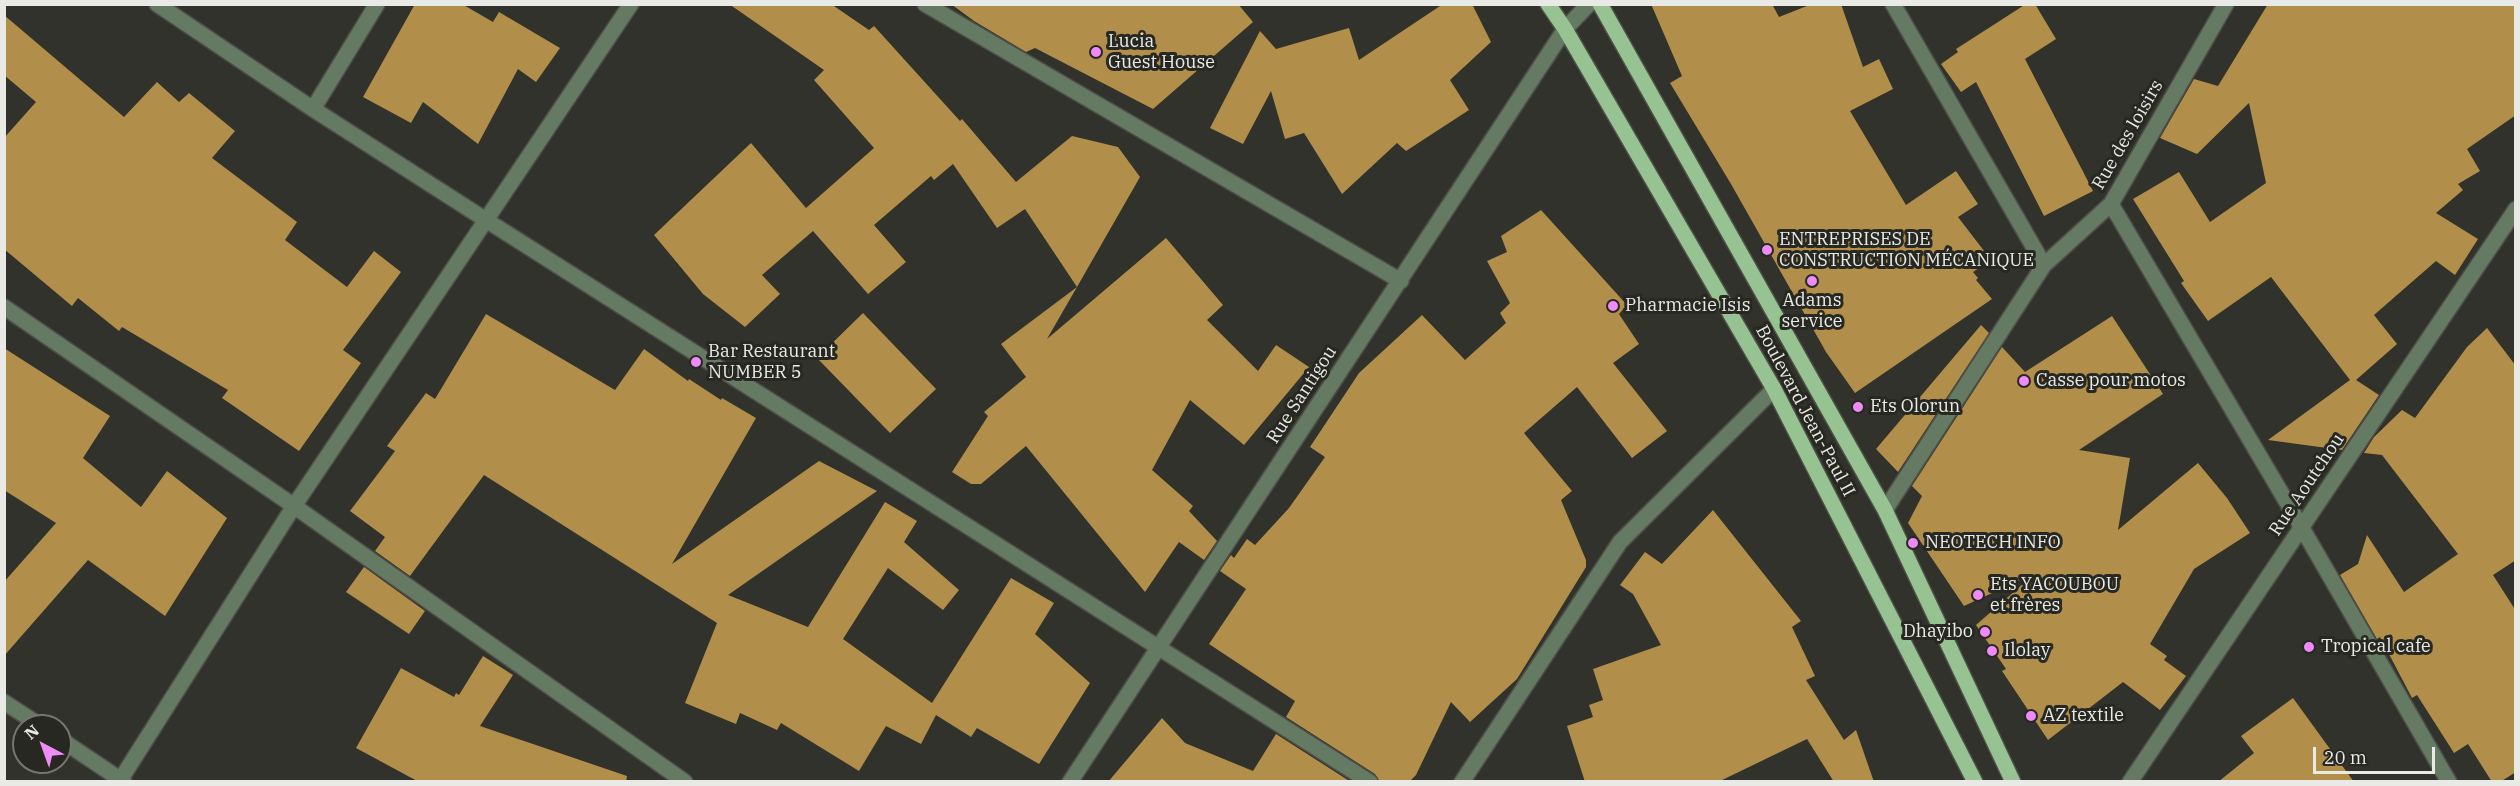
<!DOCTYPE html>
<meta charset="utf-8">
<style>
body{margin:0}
#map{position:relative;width:2520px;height:786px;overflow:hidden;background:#31322b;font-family:"IBM Plex Serif",serif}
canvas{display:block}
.frame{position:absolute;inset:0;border:6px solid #e9eae5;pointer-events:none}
.north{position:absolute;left:12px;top:714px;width:60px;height:60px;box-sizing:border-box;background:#282822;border:2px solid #757670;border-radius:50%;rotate:319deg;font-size:16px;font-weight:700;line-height:24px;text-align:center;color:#e9eae5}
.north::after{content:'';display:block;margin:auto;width:21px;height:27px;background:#ee8bf8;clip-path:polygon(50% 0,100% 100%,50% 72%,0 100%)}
.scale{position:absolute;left:2313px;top:747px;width:122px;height:27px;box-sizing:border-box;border:3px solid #e9eae5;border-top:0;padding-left:8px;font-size:18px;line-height:21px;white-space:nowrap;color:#e9eae5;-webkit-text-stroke:4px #282822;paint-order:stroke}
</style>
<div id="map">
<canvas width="2520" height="786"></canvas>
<div class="frame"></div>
<div class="north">N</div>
<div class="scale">20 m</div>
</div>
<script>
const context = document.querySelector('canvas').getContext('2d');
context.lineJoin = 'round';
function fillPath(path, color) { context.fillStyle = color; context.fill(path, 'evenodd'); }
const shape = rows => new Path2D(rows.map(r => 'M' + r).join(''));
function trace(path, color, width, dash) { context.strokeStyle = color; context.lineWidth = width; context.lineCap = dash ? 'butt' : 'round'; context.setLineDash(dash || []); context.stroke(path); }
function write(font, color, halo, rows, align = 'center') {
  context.font = font + ' "IBM Plex Serif",serif'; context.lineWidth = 6; context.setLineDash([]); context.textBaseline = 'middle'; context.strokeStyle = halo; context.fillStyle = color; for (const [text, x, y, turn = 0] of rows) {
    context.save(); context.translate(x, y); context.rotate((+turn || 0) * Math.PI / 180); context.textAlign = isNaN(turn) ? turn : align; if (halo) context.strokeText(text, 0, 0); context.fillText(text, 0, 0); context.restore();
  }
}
const building = shape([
 [415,4,462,4,493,22,499,12,560,48,536,82,518,69,478,144,423,102,411,123,363,97],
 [729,4,831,4,869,30,874,26,960,121,962,119,1016,182,1072,136,1118,147,1140,177,1077,287,1025,209,997,228,953,164,934,180,931,176,874,225,906,262,868,294,813,231,762,275,780,294,745,327,703,294,654,235,751,143,806,208,874,148,814,80,824,70],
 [951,4,1238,4,1253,22,1153,109,1035,48,1026,52,974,21],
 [1443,4,1472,4,1491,42,1450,80,1469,110,1406,151,1397,143,1342,194,1304,133,1285,139,1271,91,1243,144,1210,128,1260,31,1276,49,1349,28,1359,60],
 [1651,4,1772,4,1779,17,1812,4,1841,4,1863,67,1879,59,1893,89,1850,111,1906,205,1956,171,1978,204,1958,217,1991,260,1973,272,1978,278,1976,280,1992,299,1855,393,1826,352,1731,184,1670,83,1682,76],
 [2026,4,2035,4,2056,39,2025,59,2093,191,2044,216,1976,82,1961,92,1941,64,1958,52,1956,49],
 [2268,4,2516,4,2516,115,2467,149,2480,171,2458,184,2463,190,2436,213,2478,239,2455,275,2436,261,2374,315,2397,344,2356,380,2379,395,2342,450,2268,440,2350,380,2271,277,2208,321,2181,283,2184,281,2133,199,2179,172,2210,222,2266,183,2249,103,2197,154,2160,138,2194,79,2218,86],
 [4,15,124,117,157,82,179,102,189,93,235,131,212,158,297,222,285,240,347,287,374,251,401,272,343,350,361,363,299,451,222,398,228,390,122,327,119,331,78,298,72,306,4,249,4,138,36,102,4,75],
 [1541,210,1627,305,1619,314,1639,344,1613,363,1667,431,1632,458,1577,387,1524,433,1572,491,1561,500,1586,560,1586,567,1517,679,1470,722,1451,702,1416,775,1409,782,1380,782,1375,774,1286,717,1295,701,1209,644,1246,589,1220,571,1231,555,1234,558,1247,539,1255,545,1289,508,1325,457,1310,447,1359,373,1422,315,1465,360,1506,323,1500,313,1510,303,1487,261,1507,252,1501,236],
 [1166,238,1223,305,1207,320,1258,371,1276,345,1309,367,1244,445,1190,400,1152,470,1193,506,1189,511,1217,541,1204,560,1179,542,1145,592,1026,446,981,484,971,484,952,472,988,416,984,412,1026,377,1001,344,1077,287,1047,339],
 [863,313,936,389,890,433,817,358],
 [486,314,615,390,644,349,688,381,689,379,721,400,722,398,756,418,672,564,819,461,877,491,728,595,808,627,885,502,917,521,904,542,959,590,943,610,888,568,843,639,932,703,1011,578,1054,603,1035,634,1090,683,1039,764,977,728,971,737,936,715,921,744,886,726,859,771,781,723,777,730,740,713,736,724,685,703,717,623,484,475,410,576,375,551,385,537,350,511,395,451,387,446,426,393,435,399],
 [2112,316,2163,394,2079,450,2130,458,2118,530,2198,463,2227,498,2250,533,2194,569,2150,644,2167,656,2164,660,2186,676,2160,710,2123,682,2048,740,2002,671,2006,669,1976,625,2032,576,2031,575,1964,606,1908,523,1922,496,1912,486,2002,347,2025,372],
 [1981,325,1989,333,1898,472,1876,449],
 [2487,328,2516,366,2516,560,2493,575,2516,611,2516,772,2500,782,2492,782,2468,744,2454,753,2417,695,2412,698,2380,637,2377,639,2340,575,2358,564,2367,535,2404,592,2458,554,2382,455,2364,453,2374,437,2402,410,2415,418,2467,347],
 [4,348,110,416,83,458,141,507,167,471,227,518,165,616,88,560,4,656,4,582,56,523,4,490],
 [1713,510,1801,621,1792,627,1815,676,1806,680,1844,740,1856,730,1874,782,1834,782,1807,739,1718,782,1585,782,1567,726,1593,717,1589,705,1603,700,1593,669,1661,645,1633,594,1620,585,1645,552,1662,564],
 [364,567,425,611,409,634,346,592],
 [483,656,513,675,480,726,627,776,626,782,419,782,356,748,401,668,454,697,456,693,459,695],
 [2293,698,2354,782,2218,782,2254,753,2241,736],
 [1162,718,1185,743,1253,771,1276,734,1351,782,1108,782]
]);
const minor = shape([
 [157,4,313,109,486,220,1370,782],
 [925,4,1401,281],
 [1893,4,2044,265],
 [313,109,377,4],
 [2111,204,2302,528,2449,782],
 [4,307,294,506,685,782],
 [1885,510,2044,265,2111,204,2226,4],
 [4,702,41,726],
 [60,739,124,782],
 [119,782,294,506,631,4],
 [1070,782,1565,29,1589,4],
 [1462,782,1620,542,1774,389],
 [2130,782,2516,209]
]);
const major = shape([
 [1548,4,1565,29,1774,389,1975,782],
 [1600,4,1885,510,2013,782]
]);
const markers = [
 [1096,52,6,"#ee8bf8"],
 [1767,250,6,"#ee8bf8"],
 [1812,281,6,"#ee8bf8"],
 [1613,306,6,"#ee8bf8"],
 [696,362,6,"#ee8bf8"],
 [2024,381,6,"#ee8bf8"],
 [1858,407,6,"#ee8bf8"],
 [1913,543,6,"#ee8bf8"],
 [1978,595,6,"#ee8bf8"],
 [1985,632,6,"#ee8bf8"],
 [2309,647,6,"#ee8bf8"],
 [1992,651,6,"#ee8bf8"],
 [2031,716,6,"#ee8bf8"]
];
const poiNames = [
 ["Lucia",1108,42],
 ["Guest House",1108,63],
 ["ENTREPRISES DE",1779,240],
 ["CONSTRUCTION MÉCANIQUE",1779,261],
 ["Adams",1812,301,"center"],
 ["service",1812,322,"center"],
 ["Pharmacie Isis",1625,306],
 ["Bar Restaurant",708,352],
 ["NUMBER 5",708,373],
 ["Casse pour motos",2036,381],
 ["Ets Olorun",1870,407],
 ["NEOTECH INFO",1925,543],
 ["Ets YACOUBOU",1990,585],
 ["et frères",1990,606],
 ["Dhayibo",1973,632,"right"],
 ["Tropical cafe",2321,647],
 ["Ilolay",2004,651],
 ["AZ textile",2043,716]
];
const streetNames = [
 ["Rue des loisirs",2128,135,-60],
 ["Rue Santigou",1302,395,-57],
 ["Boulevard Jean-Paul II",1805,411,62],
 ["Rue Aoutchou",2307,485,-56]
];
fillPath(building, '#b18e4a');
trace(minor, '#4e4f49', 18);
trace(major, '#4e4f49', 18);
trace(minor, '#657a63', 15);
trace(major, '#97c392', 15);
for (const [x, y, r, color] of markers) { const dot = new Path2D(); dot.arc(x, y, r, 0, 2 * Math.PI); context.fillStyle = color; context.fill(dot); trace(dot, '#282822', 2); }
write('18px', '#e9eae5', '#282822', poiNames, 'left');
write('18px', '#e9eae5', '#282822', streetNames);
</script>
